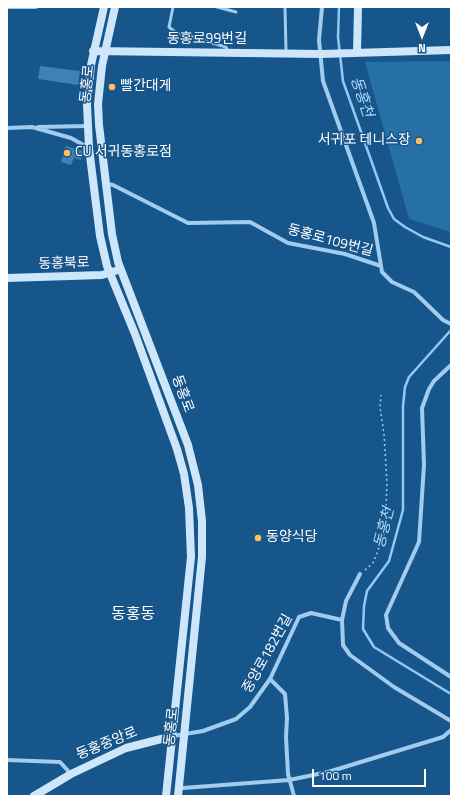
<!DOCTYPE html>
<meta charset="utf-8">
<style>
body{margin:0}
#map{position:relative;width:458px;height:803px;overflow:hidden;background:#17568b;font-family:"Titillium Web",sans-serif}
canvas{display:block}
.frame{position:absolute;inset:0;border:8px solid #fff;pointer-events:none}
.north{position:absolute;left:402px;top:16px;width:40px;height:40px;-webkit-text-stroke:3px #17568b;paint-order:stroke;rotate:180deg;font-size:11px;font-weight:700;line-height:16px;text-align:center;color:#fff}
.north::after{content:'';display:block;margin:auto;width:14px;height:18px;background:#fff;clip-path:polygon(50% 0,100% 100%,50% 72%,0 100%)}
.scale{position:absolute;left:312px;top:769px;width:114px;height:18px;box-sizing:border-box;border:2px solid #fff;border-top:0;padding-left:5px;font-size:12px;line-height:14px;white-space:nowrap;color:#fff;-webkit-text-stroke:3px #17568b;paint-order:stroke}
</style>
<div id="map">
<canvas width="458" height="803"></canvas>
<div class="frame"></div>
<div class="north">N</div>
<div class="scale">100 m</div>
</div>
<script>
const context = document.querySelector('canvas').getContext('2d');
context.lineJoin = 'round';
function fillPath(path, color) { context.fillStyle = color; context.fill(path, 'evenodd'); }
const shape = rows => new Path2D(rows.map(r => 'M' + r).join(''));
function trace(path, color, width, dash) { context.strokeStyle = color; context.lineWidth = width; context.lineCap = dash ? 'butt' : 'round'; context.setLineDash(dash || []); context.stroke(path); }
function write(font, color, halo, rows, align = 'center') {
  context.font = font + ' "Titillium Web","Noto Sans KR",sans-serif'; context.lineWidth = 3; context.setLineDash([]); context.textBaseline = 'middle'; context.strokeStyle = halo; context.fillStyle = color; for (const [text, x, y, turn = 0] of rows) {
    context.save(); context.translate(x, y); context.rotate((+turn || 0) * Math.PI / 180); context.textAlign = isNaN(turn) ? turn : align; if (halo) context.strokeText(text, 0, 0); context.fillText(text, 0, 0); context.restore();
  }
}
const green = shape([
 [451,61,451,232,409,219,365,62]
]);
const stream = shape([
 [339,7,338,37,343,81,388,208,394,219,405,227,423,237,451,247],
 [451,330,409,377,405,387,403,406,403,510,389,561,367,591,364,606,363,629,374,647,451,694]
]);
const building = shape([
 [40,66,80,71,78,85,38,79],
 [66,146,83,151,81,160,74,158,71,165,61,162]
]);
const path = shape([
 [365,570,373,563,385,532,387,483,384,434,380,407,381,395]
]);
const lane = shape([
 [173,7,169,27,175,32,226,47,228,52],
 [217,7,236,12],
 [285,7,286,52]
]);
const street = shape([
 [7,7,36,7],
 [322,7,319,40,323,81,374,223,382,272,392,282,414,292,443,320,451,324],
 [38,127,87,126],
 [7,128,32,127,71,138,89,148],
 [107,184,113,185,188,223,250,222,288,243,345,254,381,266],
 [451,365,434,381,429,389,422,408,424,465,419,542,386,615,388,628,399,643,451,677],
 [360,574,346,601,342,620,343,645,350,655,394,687,451,721],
 [270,679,285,694,287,718,286,737,288,774,294,796],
 [173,736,203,731,236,719,250,707,270,679,299,617,311,613,342,620],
 [7,760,60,762,71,774],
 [183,788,289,780,328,772,443,737,451,730]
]);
const secondary = shape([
 [104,7,91,65,87,104,89,148,100,236,107,266,135,334,177,449,184,474,189,508,191,557,166,796],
 [115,7,102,66,98,104,99,125,112,234,118,262,188,445,198,485,202,521,202,557,178,796],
 [93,51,321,54,451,50],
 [357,53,358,7],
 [7,278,102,275,115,271],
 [34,796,71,774,126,748,173,736]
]);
const markers = [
 [112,87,4,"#ffbf5e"],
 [419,141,4,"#ffbf5e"],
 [67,153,4,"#ffbf5e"],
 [258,538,4,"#ffbf5e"]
];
const streetNames = [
 ["동홍로99번길",207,40],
 ["동홍로",88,84,-84],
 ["동홍로109번길",330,241,15],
 ["동홍북로",64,264,-2],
 ["동홍로",182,394,70],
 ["중앙로182번길",268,654,-61],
 ["동홍로",172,727,-84],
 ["동홍중앙로",107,744,-22]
];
const poiNames = [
 ["빨간대게",120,87],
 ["서귀포 테니스장",411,141,"right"],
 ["CU 서귀동홍로점",75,153],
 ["동양식당",266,538]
];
const waterNames = [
 ["동홍천",361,97,72],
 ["동홍천",385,528,-76]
];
const quarterNames = [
 ["동홍동",133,615]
];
fillPath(green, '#276fa7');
trace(stream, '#93c9f1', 2.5);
fillPath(building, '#4080b3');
trace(path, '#a1ccee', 1.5, [2, 3]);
trace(lane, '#a1ccee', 3);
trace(street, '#a1ccee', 4);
trace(secondary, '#cee6fa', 8);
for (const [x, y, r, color] of markers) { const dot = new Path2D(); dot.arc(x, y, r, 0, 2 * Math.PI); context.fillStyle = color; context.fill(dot); trace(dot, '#17568b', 1.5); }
write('14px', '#fff', '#17568b', streetNames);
write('14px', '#fff', '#17568b', poiNames, 'left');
write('italic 15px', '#acd6f6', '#17568b', waterNames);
write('16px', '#fff', '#17568b', quarterNames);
</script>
